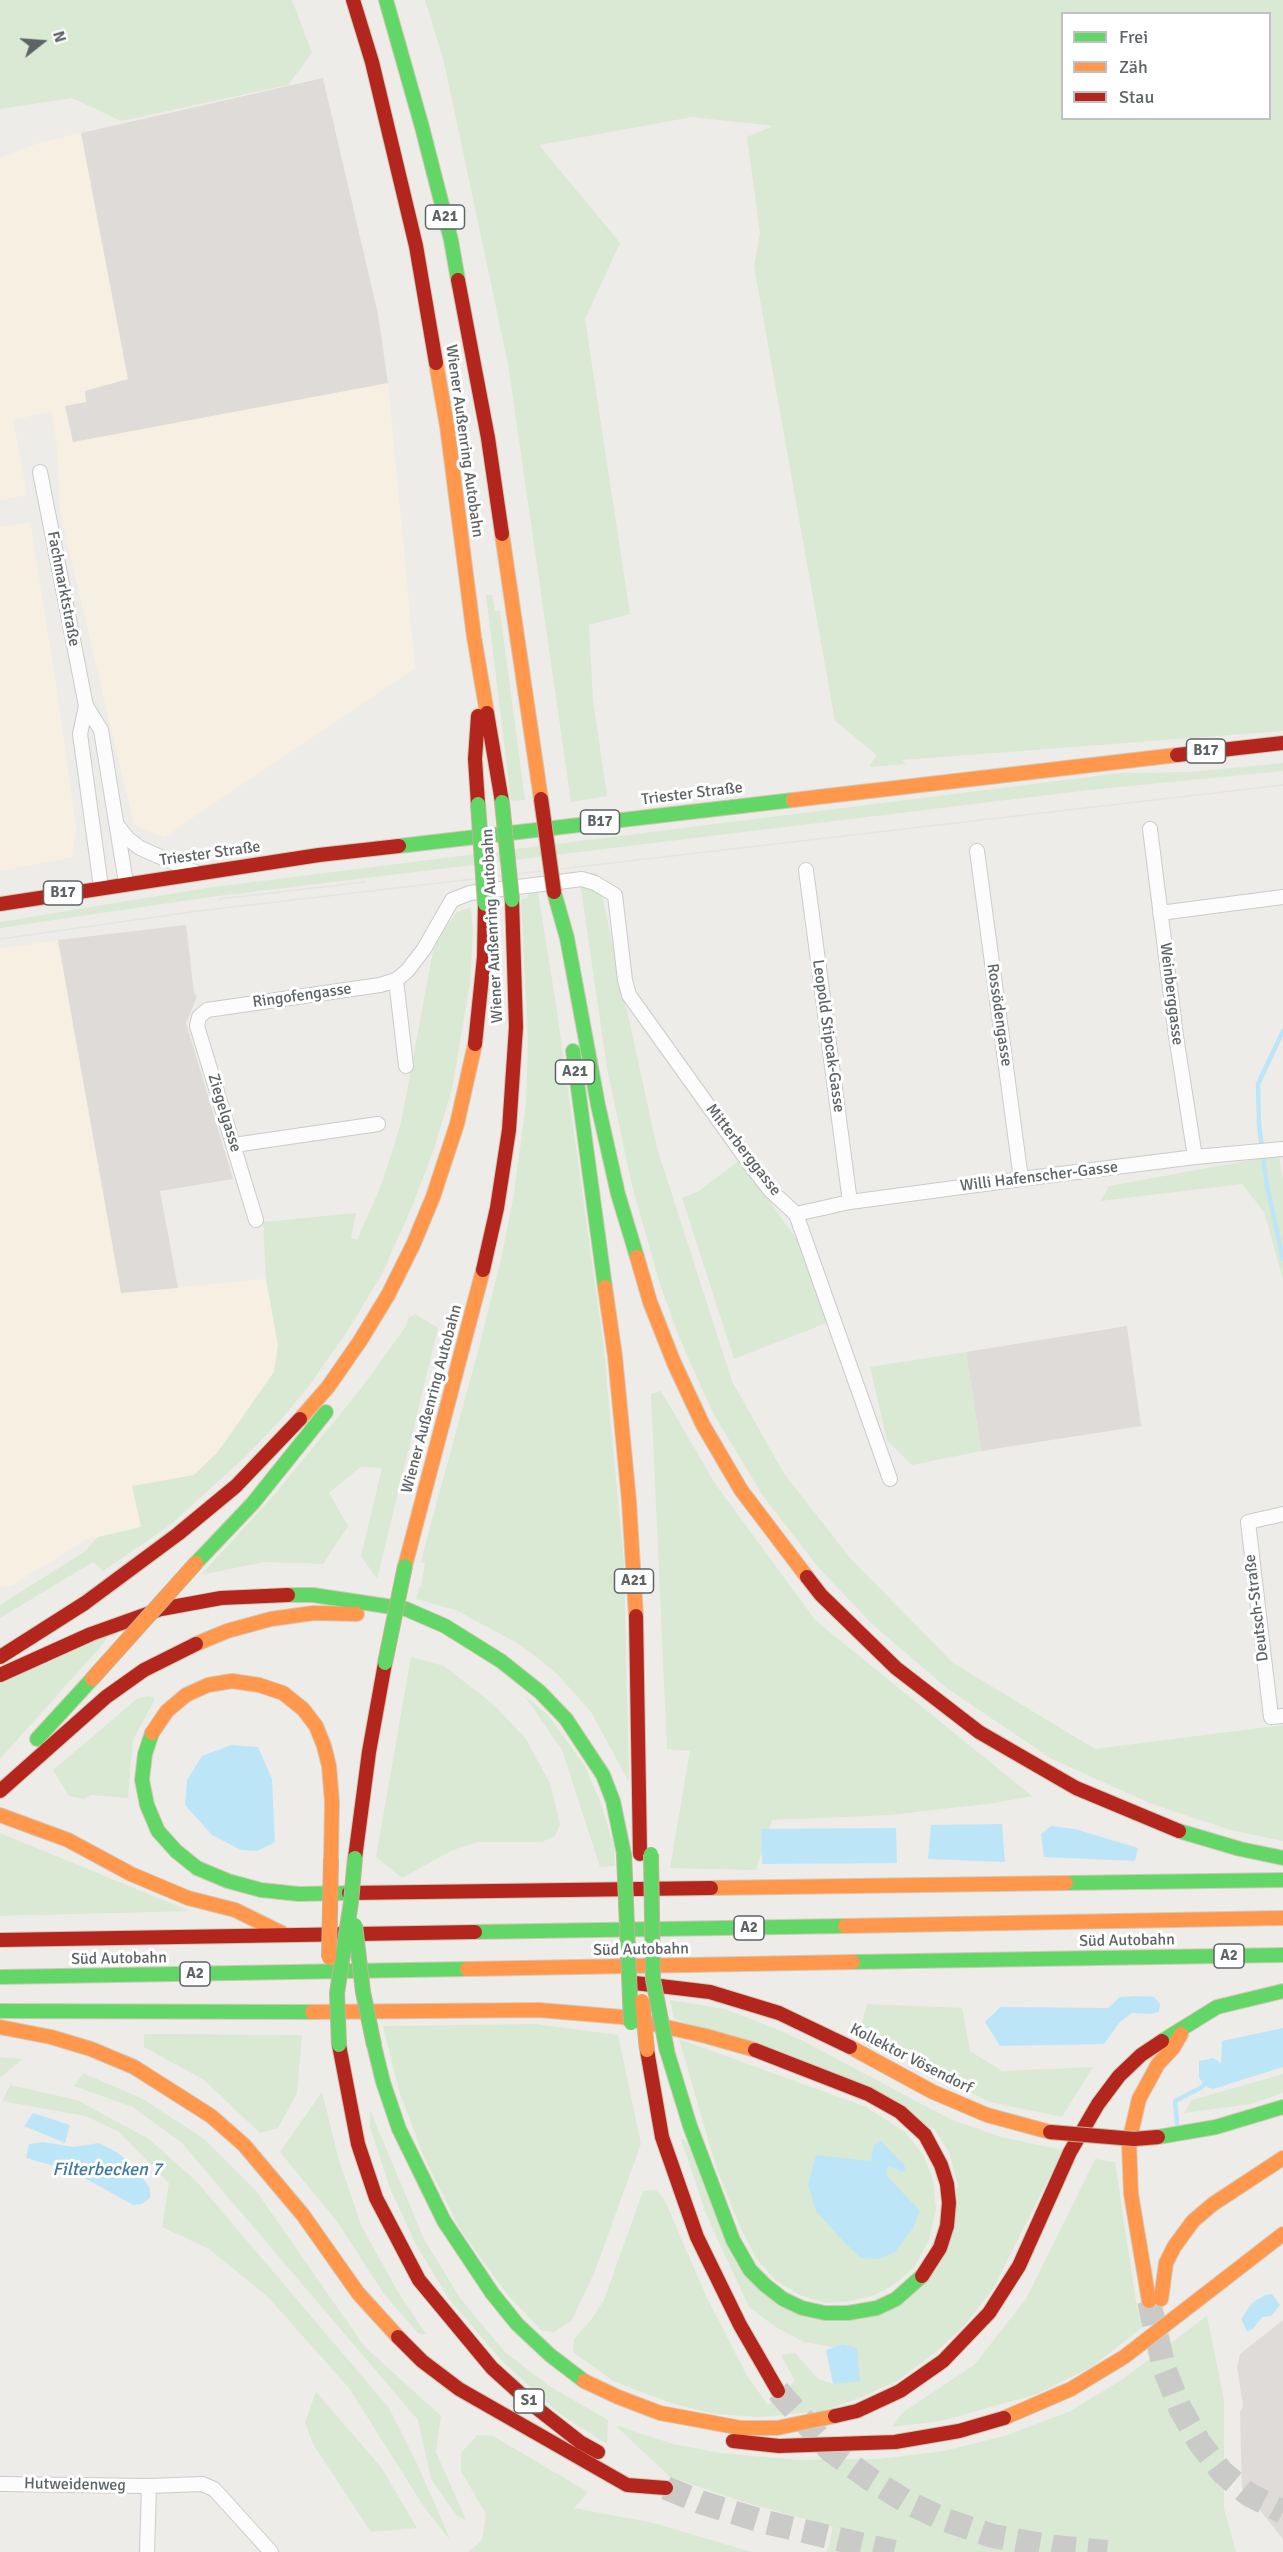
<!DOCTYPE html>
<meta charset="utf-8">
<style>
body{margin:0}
#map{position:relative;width:1283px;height:2552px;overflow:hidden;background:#eeece8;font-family:Signika,sans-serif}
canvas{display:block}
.legend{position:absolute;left:1061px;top:12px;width:210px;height:108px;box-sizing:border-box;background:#fff;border:2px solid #bfc1c2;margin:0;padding:8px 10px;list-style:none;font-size:18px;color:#5e6366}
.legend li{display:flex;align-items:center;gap:12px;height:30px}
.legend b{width:30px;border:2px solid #bfc1c2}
.north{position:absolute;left:12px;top:12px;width:60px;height:60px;-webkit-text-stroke:4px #fff;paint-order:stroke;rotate:73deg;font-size:16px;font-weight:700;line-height:24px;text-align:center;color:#5e6366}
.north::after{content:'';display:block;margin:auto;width:21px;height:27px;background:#5e6366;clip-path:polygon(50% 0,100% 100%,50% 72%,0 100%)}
</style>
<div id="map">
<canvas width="1283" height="2552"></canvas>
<ul class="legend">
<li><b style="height:8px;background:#63d668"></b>Frei</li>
<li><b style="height:8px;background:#ff974d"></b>Zäh</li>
<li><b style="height:8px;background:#b3261e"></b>Stau</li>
</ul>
<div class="north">N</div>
</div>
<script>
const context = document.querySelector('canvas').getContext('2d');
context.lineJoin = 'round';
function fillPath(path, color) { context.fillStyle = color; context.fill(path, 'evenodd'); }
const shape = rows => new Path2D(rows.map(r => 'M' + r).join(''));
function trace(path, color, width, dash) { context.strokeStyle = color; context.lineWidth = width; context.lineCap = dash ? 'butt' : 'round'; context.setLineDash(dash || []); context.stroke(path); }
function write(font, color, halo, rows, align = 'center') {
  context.font = font + ' Signika,sans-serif'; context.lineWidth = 6; context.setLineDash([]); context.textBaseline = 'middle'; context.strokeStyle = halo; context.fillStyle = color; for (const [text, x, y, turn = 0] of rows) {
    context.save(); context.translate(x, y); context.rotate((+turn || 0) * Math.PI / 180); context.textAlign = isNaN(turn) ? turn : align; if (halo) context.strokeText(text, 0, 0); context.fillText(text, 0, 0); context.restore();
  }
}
const commercial = shape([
 [323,78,378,314,388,383,415,668,164,837,134,825,60,512,57,445,51,411,13,420,27,495,0,500,0,158,39,143,81,133],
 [30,522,57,691,76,828,72,857,0,871,0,527],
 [58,940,121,1293,266,1279,278,1345,274,1372,217,1453,194,1475,133,1486,141,1527,85,1540,13,1585,0,1588,0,949]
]);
const industrial = shape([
 [323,78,378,314,388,383,73,442,65,406,86,402,85,391,128,379,81,133],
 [186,925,194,993,197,997,186,1023,233,1179,160,1191,178,1288,121,1293,58,940],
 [1127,1326,1141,1426,981,1451,966,1352],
 [1283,2320,1283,2539,1242,2488,1240,2412,1243,2406,1237,2367,1240,2354]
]);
const green = shape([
 [0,0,292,0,312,53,288,85,121,121,72,98,0,109],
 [425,0,1283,0,1283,731,902,760,906,764,869,767,877,755,835,721,754,266,760,233,747,137,773,126,692,117,539,145,620,243,585,319,630,614,589,625,593,700,607,796,571,802,508,364,444,62],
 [1062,14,1270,14,1270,118,1062,118],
 [486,595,492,595,495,611,500,611,525,800,511,801],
 [1283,763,1283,771,1089,790,210,897,0,928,0,922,206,888,1121,773,1190,772],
 [597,873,657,1148,732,1381,783,1472,850,1558,953,1663,1095,1749,1283,1725,1283,1841,1231,1830,1152,1804,1052,1759,948,1689,872,1624,818,1567,763,1496,713,1413,679,1337,660,1284,632,1186,607,1068,579,875],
 [535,890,538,893,557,1011,603,1341,624,1564,629,1782,591,1712,558,1675,539,1659,519,1644,456,1610,416,1599,419,1587,421,1587,425,1563,421,1563,423,1553,479,1347,502,1255,514,1194,526,1103,528,1039,521,899,528,898,528,891],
 [471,907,473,934,470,983,452,1089,433,1152,411,1209,382,1274,350,1327,309,1386,279,1422,243,1459,170,1525,103,1571,93,1562,0,1618,0,1605,84,1552,98,1537,141,1527,132,1486,194,1475,217,1453,274,1372,278,1345,266,1279,263,1222,356,1213,351,1238,357,1240,382,1183,401,1123,433,951,443,931,457,912],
 [1279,1155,1283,1181,1283,1279,1264,1212,1242,1184,1101,1201,1109,1186],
 [740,1160,798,1241,829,1322,734,1359,682,1198,699,1191],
 [415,1314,438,1328,377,1579,361,1556,382,1468,361,1467,329,1493,348,1526,323,1564,264,1562,201,1575,274,1495,360,1390,406,1326,408,1318],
 [966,1352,981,1451,912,1465,887,1440,870,1367],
 [661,1391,716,1485,816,1621,1032,1796,995,1803,890,1815,772,1820,756,1870,670,1868,690,1751,667,1749,651,1394],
 [114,1626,103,1644,0,1759,0,1684],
 [411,1657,444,1666,493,1704,526,1739,550,1783,560,1824,555,1836,542,1842,477,1842,453,1850,402,1878,376,1857],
 [524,1695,548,1715,585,1766,600,1801,614,1846,615,1866,600,1867,562,1750],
 [150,1696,155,1699,133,1740,128,1798,91,1795,84,1799,69,1796,53,1770,138,1698],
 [0,1833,190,1911,0,1916],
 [670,2000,724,2009,759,2022,801,2040,950,2119,1001,2137,1063,2150,993,2289,964,2326,937,2351,899,2380,862,2397,822,2411,760,2417,714,2414,671,2403,613,2381,573,2352,574,2339,591,2320,604,2300,643,2191,656,2190,665,2201,706,2296,747,2376,768,2405,795,2381,781,2355,795,2353,818,2379,833,2384,842,2344,832,2347,804,2342,777,2328,749,2307,706,2214,681,2139,684,2139,779,2307,906,2302,958,2186,949,2152,934,2129,674,2018],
 [867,2004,962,2008,970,2051,1002,2071,1093,2067,1062,2117,990,2102,925,2070,861,2025],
 [536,2024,618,2035,641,2144,595,2271,572,2320,554,2332,541,2330,507,2294,460,2229,424,2157,399,2091,383,2026],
 [144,2034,302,2035,297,2093,278,2128,260,2133,204,2080,144,2047],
 [679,2039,866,2107,905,2132,924,2156,933,2180,936,2209,929,2240,915,2266,895,2284,875,2295,851,2301,827,2303,802,2296,776,2281,756,2258,742,2231,717,2170],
 [0,2057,22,2059,0,2078],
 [83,2073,143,2099,204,2139,257,2192,364,2346,441,2416,436,2452,466,2520,457,2516,431,2479,418,2420,181,2142,132,2107,74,2086],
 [1283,2074,1283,2093,1251,2104,1184,2113,1192,2100],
 [10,2085,77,2100,149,2139,197,2182,389,2408,414,2457,451,2541,426,2510,349,2388,268,2297,209,2249,162,2227,169,2183,118,2131,85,2116,2,2101],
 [322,2092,338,2157,361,2225,398,2292,426,2334,419,2334,384,2294,336,2220,280,2152],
 [370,2110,424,2239,460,2298,505,2352,549,2386,608,2420,607,2444,560,2414,502,2361,449,2299,415,2243,390,2188,370,2127],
 [1095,2159,1115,2162,1137,2308,1144,2326,1093,2366,1037,2394,941,2421,892,2427,902,2413,974,2365,1026,2299],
 [1207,2316,1224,2400,1224,2508,1236,2552,827,2552,833,2527,744,2502,670,2477,615,2425,673,2444,720,2453,798,2460,879,2459,944,2451,1004,2436,1069,2412,1123,2379],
 [316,2392,381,2467,417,2528,371,2532,313,2444,305,2422],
 [477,2435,493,2436,588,2492,574,2508,654,2523,751,2552,468,2552,482,2540,486,2514,461,2471,461,2453]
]);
const water = shape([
 [231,1745,258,1747,272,1779,275,1842,257,1851,241,1850,212,1835,185,1805,187,1780,202,1756],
 [1002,1824,1005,1862,928,1859,931,1825],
 [1051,1826,1075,1829,1138,1848,1135,1861,1044,1857,1041,1834],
 [896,1828,897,1863,762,1864,761,1829],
 [1136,1996,1154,1997,1160,2004,1159,2012,1150,2014,1132,2013,1120,2022,1104,2044,1000,2046,985,2022,1000,2007,1108,2008,1120,1997],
 [1283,2028,1283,2067,1213,2089,1207,2087,1199,2078,1199,2061,1213,2058,1221,2063,1222,2041],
 [33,2113,70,2125,65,2143,24,2126],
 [881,2141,904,2165,906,2170,901,2172,890,2166,886,2170,888,2177,920,2211,913,2228,895,2252,878,2259,861,2258,845,2243,816,2211,808,2185,816,2155,871,2161,873,2146],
 [43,2142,74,2147,99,2143,118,2153,134,2166,150,2188,150,2198,142,2204,133,2205,72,2171,26,2158,29,2144],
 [1272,2294,1280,2305,1271,2316,1262,2317,1253,2329,1247,2331,1241,2319,1252,2303,1265,2295],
 [842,2344,857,2348,860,2381,833,2384,826,2350]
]);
const stream = shape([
 [1283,1031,1258,1084,1259,1125,1267,1186,1283,1259],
 [1177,2124,1175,2101,1202,2087,1204,2084]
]);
const highwayTunnel = shape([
 [1149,2301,1164,2368,1180,2408,1199,2442,1222,2472,1248,2494,1283,2512],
 [778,2391,830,2450,870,2479,907,2502,945,2520,993,2536,1054,2547,1107,2552],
 [666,2488,703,2503,765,2522,894,2552]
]);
const street = shape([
 [40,472,86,706,101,730,126,883],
 [86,706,80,734,101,887],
 [118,826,127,838,140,848,195,872],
 [1150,829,1176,1036,1195,1157],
 [977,851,1021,1179],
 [806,870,850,1202],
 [1160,913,1283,897],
 [406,1066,396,980,407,971,424,949,452,900,470,893,582,879,595,883,615,895,625,980,629,995,750,1164,770,1190,796,1214,890,1479],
 [234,1145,378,1124],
 [796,1214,850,1202,1021,1179,1195,1157,1283,1149],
 [256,1220,197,1026,199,1017,207,1010,380,985,396,980],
 [1283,1514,1248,1522,1271,1717,1283,1716],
 [0,2484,149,2486,202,2484,214,2489,271,2552],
 [147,2552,149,2486]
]);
const fast = shape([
 [386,0,422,127,451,240,458,280],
 [399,846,793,800],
 [554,892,567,938,598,1105,618,1194,637,1257],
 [573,1051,605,1287],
 [196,1563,253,1503,326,1412],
 [288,1595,313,1595,406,1609,445,1626,501,1661,540,1692,566,1719,603,1775,613,1801,624,1854],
 [152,1733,145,1754,142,1780,147,1805,158,1831,176,1851,197,1868,228,1881,261,1890,299,1894,349,1893],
 [37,1739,92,1679],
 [1179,1831,1240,1849,1283,1858],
 [1066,1883,1283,1880],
 [475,1932,845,1926],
 [853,1962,1283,1955],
 [0,1977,467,1969],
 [0,2011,312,2012],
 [1162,2041,1217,2007,1283,1991],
 [374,2045,383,2082,399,2129,444,2221,492,2293,517,2324,550,2355,584,2381],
 [667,2051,690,2126,733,2240,750,2270,765,2285,783,2299,802,2308,825,2313,848,2313,877,2308,896,2299,922,2276],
 [1158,2137,1216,2127,1283,2107]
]);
const slow = shape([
 [436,363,447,426,474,637,487,713],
 [502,534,541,799],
 [793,800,1177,755],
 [637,1257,650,1302,674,1363,703,1425,741,1490,807,1577],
 [605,1287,615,1356,629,1501,636,1616],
 [300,1419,328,1387,360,1341,388,1295,413,1245,433,1197,457,1124,475,1044],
 [405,1566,483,1270],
 [196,1644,227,1631,271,1619,314,1613,357,1614],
 [152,1733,167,1711,186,1695,208,1685,232,1681,259,1685,283,1693,303,1709,316,1726,324,1746,329,1766,332,1802,331,1859],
 [0,1815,68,1840,131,1874,188,1898,235,1910,282,1933],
 [711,1888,1066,1883],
 [845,1926,1283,1918],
 [467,1969,853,1962],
 [312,2012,539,2010,622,2017,706,2036,755,2050],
 [0,2027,51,2037,91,2049,134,2067,211,2116,244,2145,303,2215,358,2293,398,2337],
 [850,2047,933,2092,987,2115,1050,2132],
 [1161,2299,1166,2263,1174,2247,1193,2221,1213,2204,1283,2158],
 [1149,2301,1131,2194,1129,2142,1139,2099,1158,2064,1173,2048,1181,2034],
 [584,2381,618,2397,660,2413,741,2428,777,2428,835,2416],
 [1004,2418,1071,2389,1124,2357,1283,2234]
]);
const jam = shape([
 [353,0,372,62,416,246,436,363],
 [458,280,488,438,502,534],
 [487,713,502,802],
 [478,716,475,759,478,804],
 [1177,755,1283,743],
 [0,904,319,855,399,846],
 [475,1044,484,957,485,904],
 [483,1270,497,1208,509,1130,516,1027,512,900],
 [807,1577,821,1595,896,1668,979,1732,1076,1788,1179,1831],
 [636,1616,640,1854],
 [0,1657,85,1603,178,1534,236,1486,300,1419],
 [0,1675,91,1634,161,1609,221,1598,288,1595],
 [0,1791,106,1697,144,1670,196,1644],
 [355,1858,369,1752,385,1663],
 [349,1893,711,1888],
 [0,1940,475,1932],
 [635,1983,710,1992,779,2013,850,2047],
 [339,2045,358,2144,376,2198,419,2280,492,2368,534,2406,580,2442,598,2452],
 [647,2050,662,2137,697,2237,740,2325,778,2391],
 [755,2050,868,2094,900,2112,925,2135,941,2165,947,2184,949,2203,947,2226,940,2248,922,2276],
 [398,2337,422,2361,459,2389,627,2485,666,2488],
 [835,2416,857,2411,900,2391,943,2361,989,2313,1019,2266,1070,2152,1098,2104,1119,2076,1141,2055,1162,2041],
 [733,2441,779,2446,895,2442,959,2431,1004,2418]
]);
const tram = shape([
 [219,899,365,882],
 [0,939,198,911,1283,785]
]);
const fastBridge = shape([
 [502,802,512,900],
 [478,804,485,904],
 [385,1663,405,1566],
 [624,1854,631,2023],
 [651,1854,653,1979,667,2051],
 [355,1925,363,1992,374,2045],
 [339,2045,337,1993,351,1902,355,1858]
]);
const slowBridge = shape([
 [92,1679,196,1563],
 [329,1958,331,1859],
 [642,2001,647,2050]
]);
const jamBridge = shape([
 [541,799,554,892],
 [1050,2132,1134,2139,1158,2137]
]);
const shields = [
 [445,217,39],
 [1206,751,39],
 [600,822,39],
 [63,893,39],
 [575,1072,39],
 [634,1581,39],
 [749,1928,30],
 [1229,1956,30],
 [195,1974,30],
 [529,2401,30]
];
const shieldNames = [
 ["A21",445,217],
 ["B17",1206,751],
 ["B17",600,822],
 ["B17",63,893],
 ["A21",575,1072],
 ["A21",634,1581],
 ["A2",749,1928],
 ["A2",1229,1956],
 ["A2",195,1974],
 ["S1",529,2401]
];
const streetNames = [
 ["Wiener Außenring Autobahn",464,441,82],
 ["Fachmarktstraße",63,589,79],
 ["Triester Straße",692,794,-7],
 ["Triester Straße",210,854,-8],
 ["Wiener Außenring Autobahn",493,926,-93],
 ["Weinberggasse",1171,994,83],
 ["Ringofengasse",302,996,-8],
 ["Rossödengasse",999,1015,82],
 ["Leopold Stipcak-Gasse",828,1036,82],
 ["Ziegelgasse",224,1113,73],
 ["Mitterberggasse",743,1150,52],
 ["Willi Hafenscher-Gasse",1039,1177,-7],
 ["Wiener Außenring Autobahn",432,1399,-75],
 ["Deutsch-Straße",1257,1608,-97],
 ["Süd Autobahn",1127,1941,-1],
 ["Süd Autobahn",641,1950,-1],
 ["Süd Autobahn",119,1959,-1],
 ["Kollektor Vösendorf",911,2059,27],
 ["Hutweidenweg",75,2485,1]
];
const waterNames = [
 ["Filterbecken 7",107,2170]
];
fillPath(commercial, '#f7f0e2');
fillPath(industrial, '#dedbd8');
fillPath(green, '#d9e9d4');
fillPath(water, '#bce6f8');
trace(stream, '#bce6f8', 4.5);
trace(highwayTunnel, '#cacac8', 24, [24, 12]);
trace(street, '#cacbca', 16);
trace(fast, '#d5c9b6', 16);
trace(slow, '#d5c9b6', 16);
trace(jam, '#d5c9b6', 16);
trace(street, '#fcfcfc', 14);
trace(fast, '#63d668', 14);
trace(slow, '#ff974d', 14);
trace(jam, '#b3261e', 14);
trace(tram, '#e3e4e3', 1.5);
trace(fastBridge, '#c6b194', 16, []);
trace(slowBridge, '#c6b194', 16, []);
trace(jamBridge, '#c6b194', 16, []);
trace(fastBridge, '#63d668', 14);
trace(slowBridge, '#ff974d', 14);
trace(jamBridge, '#b3261e', 14);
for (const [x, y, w] of shields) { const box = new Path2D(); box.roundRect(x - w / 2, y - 12, w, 24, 4.5); context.fillStyle = '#fff'; context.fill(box); trace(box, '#5e6366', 1.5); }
write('bold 15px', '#5e6366', null, shieldNames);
write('16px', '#5e6366', '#fff', streetNames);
write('italic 18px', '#3d79a0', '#fff', waterNames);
</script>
